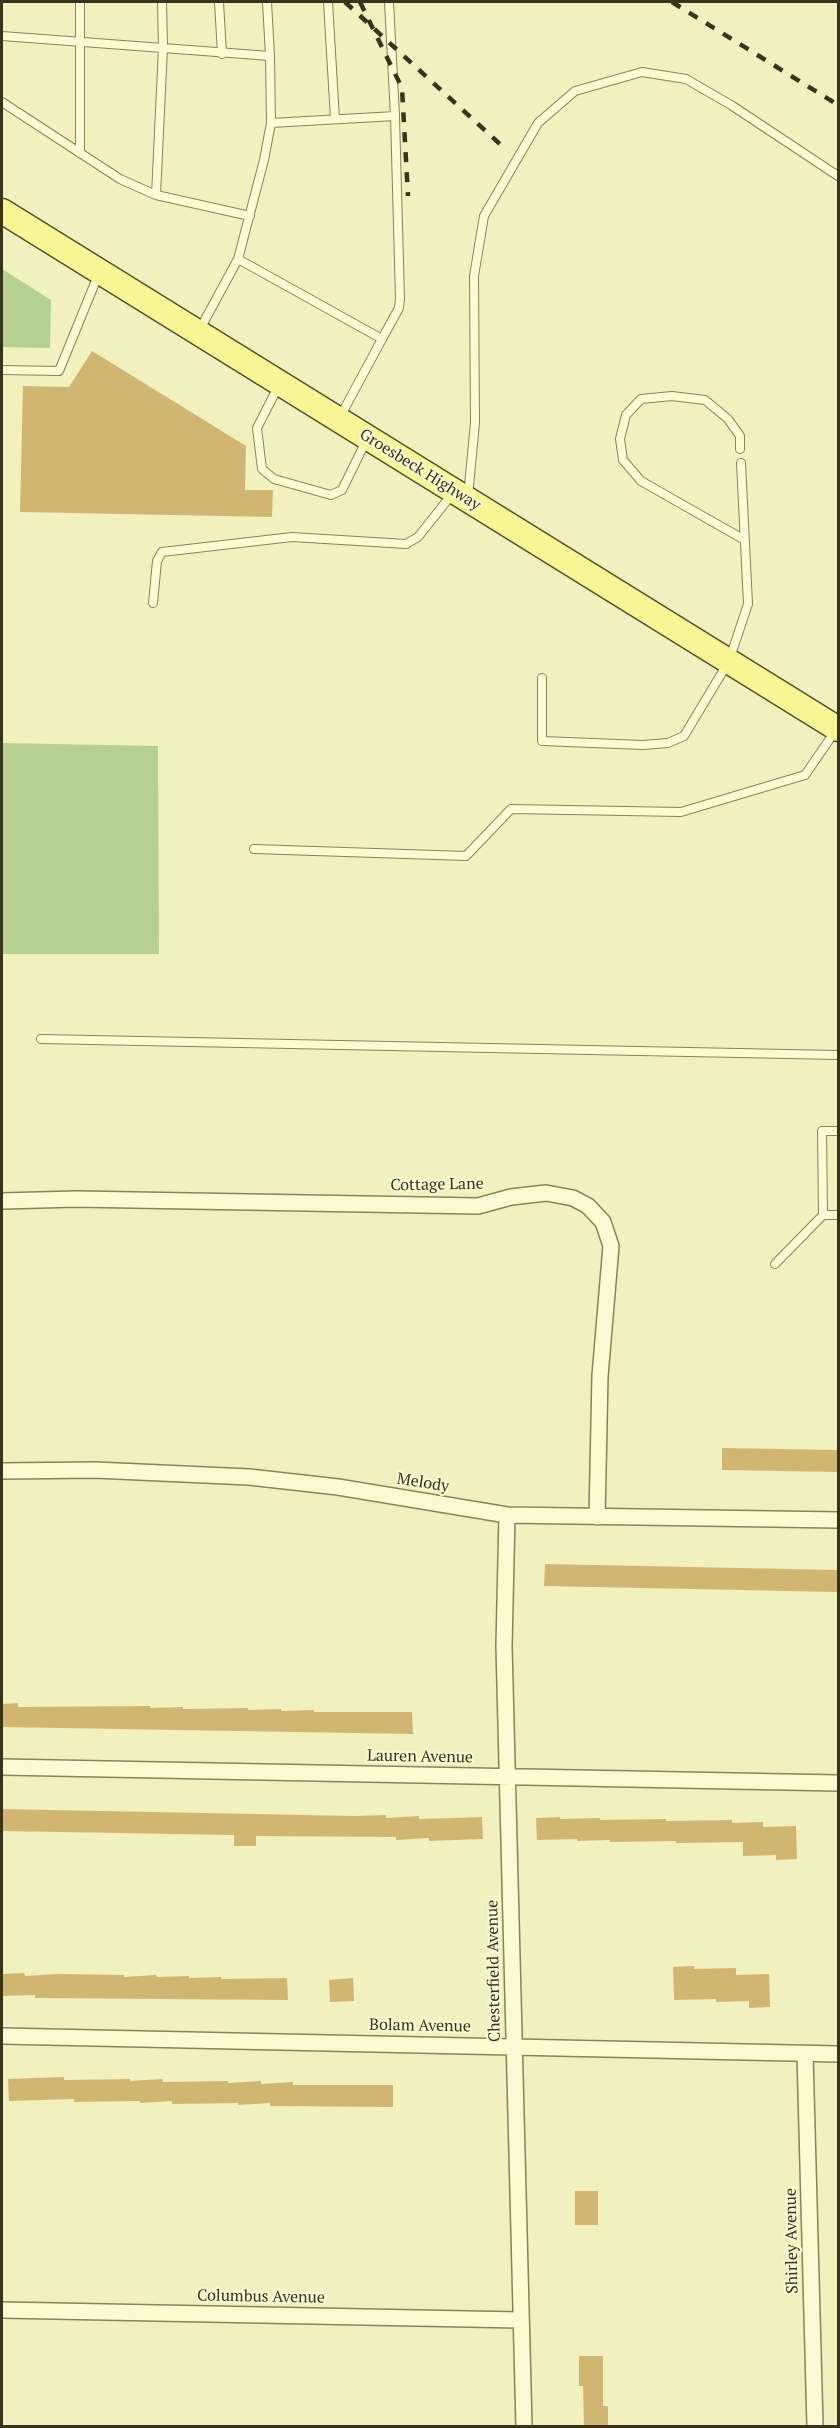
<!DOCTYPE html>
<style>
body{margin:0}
#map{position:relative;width:840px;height:2428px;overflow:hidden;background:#f1f1bf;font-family:"PT Serif",serif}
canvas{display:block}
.frame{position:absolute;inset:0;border:3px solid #39331c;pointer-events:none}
</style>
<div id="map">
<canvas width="840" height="2428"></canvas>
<div class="frame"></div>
</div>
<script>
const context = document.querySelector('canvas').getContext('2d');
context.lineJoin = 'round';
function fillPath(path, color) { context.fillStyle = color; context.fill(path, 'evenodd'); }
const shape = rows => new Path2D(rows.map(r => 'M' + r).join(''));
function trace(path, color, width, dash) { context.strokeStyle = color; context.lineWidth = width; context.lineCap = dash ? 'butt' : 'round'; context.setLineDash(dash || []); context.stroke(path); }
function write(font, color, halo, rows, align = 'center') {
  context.font = font + ' "PT Serif",serif'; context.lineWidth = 4.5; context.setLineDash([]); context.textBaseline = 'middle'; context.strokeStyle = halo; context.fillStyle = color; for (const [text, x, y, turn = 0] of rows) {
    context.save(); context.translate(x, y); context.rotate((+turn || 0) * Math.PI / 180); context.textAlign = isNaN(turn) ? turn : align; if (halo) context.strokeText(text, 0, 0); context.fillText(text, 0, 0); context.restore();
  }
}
const green = shape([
 [2,269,51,300,50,348,2,347],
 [2,743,158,746,159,954,2,954]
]);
const building = shape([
 [92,351,246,446,245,490,273,490,272,517,20,512,23,386,69,387],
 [722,1448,838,1450,838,1472,722,1470],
 [545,1564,838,1570,838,1592,544,1586],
 [18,1703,18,1707,150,1706,150,1708,183,1707,183,1709,248,1708,248,1710,281,1709,281,1711,314,1710,314,1712,412,1712,413,1734,2,1727,2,1704],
 [2,1809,354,1816,386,1815,386,1818,419,1816,419,1819,482,1817,483,1839,429,1841,429,1838,396,1840,396,1837,256,1836,256,1846,234,1846,234,1835,2,1831],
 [560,1817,560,1819,600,1818,600,1820,666,1819,666,1821,732,1820,732,1823,763,1822,763,1827,796,1826,797,1859,776,1860,776,1855,743,1856,743,1842,676,1843,676,1841,610,1842,610,1840,577,1841,577,1839,537,1840,536,1818],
 [694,1966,694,1969,736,1968,736,1975,769,1974,770,2007,749,2008,749,2001,716,2002,716,1999,674,2000,673,1967],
 [24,1973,25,1976,58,1974,124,1975,124,1977,156,1975,157,1977,189,1976,189,1978,221,1977,221,1979,287,1978,288,2000,35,1998,35,1995,2,1996,2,1974],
 [353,1978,354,2001,330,2002,329,1980],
 [64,2077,64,2080,130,2079,130,2081,162,2079,163,2082,228,2081,228,2083,261,2081,261,2084,293,2082,293,2085,393,2085,393,2107,270,2106,270,2103,238,2105,238,2103,172,2104,172,2101,140,2103,140,2101,74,2102,74,2099,9,2101,8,2079],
 [575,2191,598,2191,598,2225,575,2225],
 [579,2356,603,2356,603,2406,608,2406,608,2427,584,2427,583,2386,579,2386]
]);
const service = shape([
 [80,2,80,153],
 [162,2,163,48,270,56,271,123],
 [219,2,222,54],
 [267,2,270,56],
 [328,2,335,119],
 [389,2,395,116],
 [2,36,163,48,156,195,250,216],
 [2,102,120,179,156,195],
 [238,259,264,160,271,123,395,116,400,299,399,308,382,339],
 [200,329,238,259,382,339,340,417],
 [2,370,59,371,99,273],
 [279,385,257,428,262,469,274,479,331,495,342,490,366,441],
 [740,449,740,436,728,419,705,400,672,396,641,399,626,415,620,439,623,460,641,481,743,539],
 [468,496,475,423,474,276,484,216,538,123,575,91,642,72,686,79,731,105,838,176],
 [153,603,157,561,162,552,292,537,406,544,418,537,453,493],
 [542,678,542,741,643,745,668,743,684,736,729,661,748,604,741,463],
 [254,849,466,856,511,809,681,812,805,775,836,730],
 [41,1039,838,1055],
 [838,1131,822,1131,823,1215,838,1215],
 [775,1264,823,1215]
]);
const minor = shape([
 [2,1201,76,1199,478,1206,511,1197,546,1193,573,1198,588,1206,603,1222,611,1246,600,1376,597,1517],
 [2,1471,95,1470,249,1477,338,1487,507,1515,838,1520],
 [507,1515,504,1646,524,2426],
 [2,1767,838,1783],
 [2,2036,838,2054],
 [805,2054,815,2426],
 [2,2310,520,2320]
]);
const primary = shape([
 [2,211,838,729]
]);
const rail = shape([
 [345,2,502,146],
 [360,2,402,88,408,196],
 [672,2,838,105]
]);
const streetNames = [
 ["Groesbeck Highway",420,470,32],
 ["Cottage Lane",437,1185,-1],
 ["Melody",423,1483,9],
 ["Lauren Avenue",420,1757,1],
 ["Chesterfield Avenue",494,1971,-91],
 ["Bolam Avenue",420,2026,1],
 ["Shirley Avenue",792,2241,-91],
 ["Columbus Avenue",261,2297,1]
];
fillPath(green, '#b6cf92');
fillPath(building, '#d1b672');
trace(service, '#8b8256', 10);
trace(minor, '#8b8256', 18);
trace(primary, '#584d2b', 27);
trace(service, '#fbfbd3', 8);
trace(minor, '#fbfbd3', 15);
trace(primary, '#f7f694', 24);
trace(rail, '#39331c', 4.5, [10, 10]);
write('16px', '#39331c', '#f7f8cf', streetNames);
</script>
